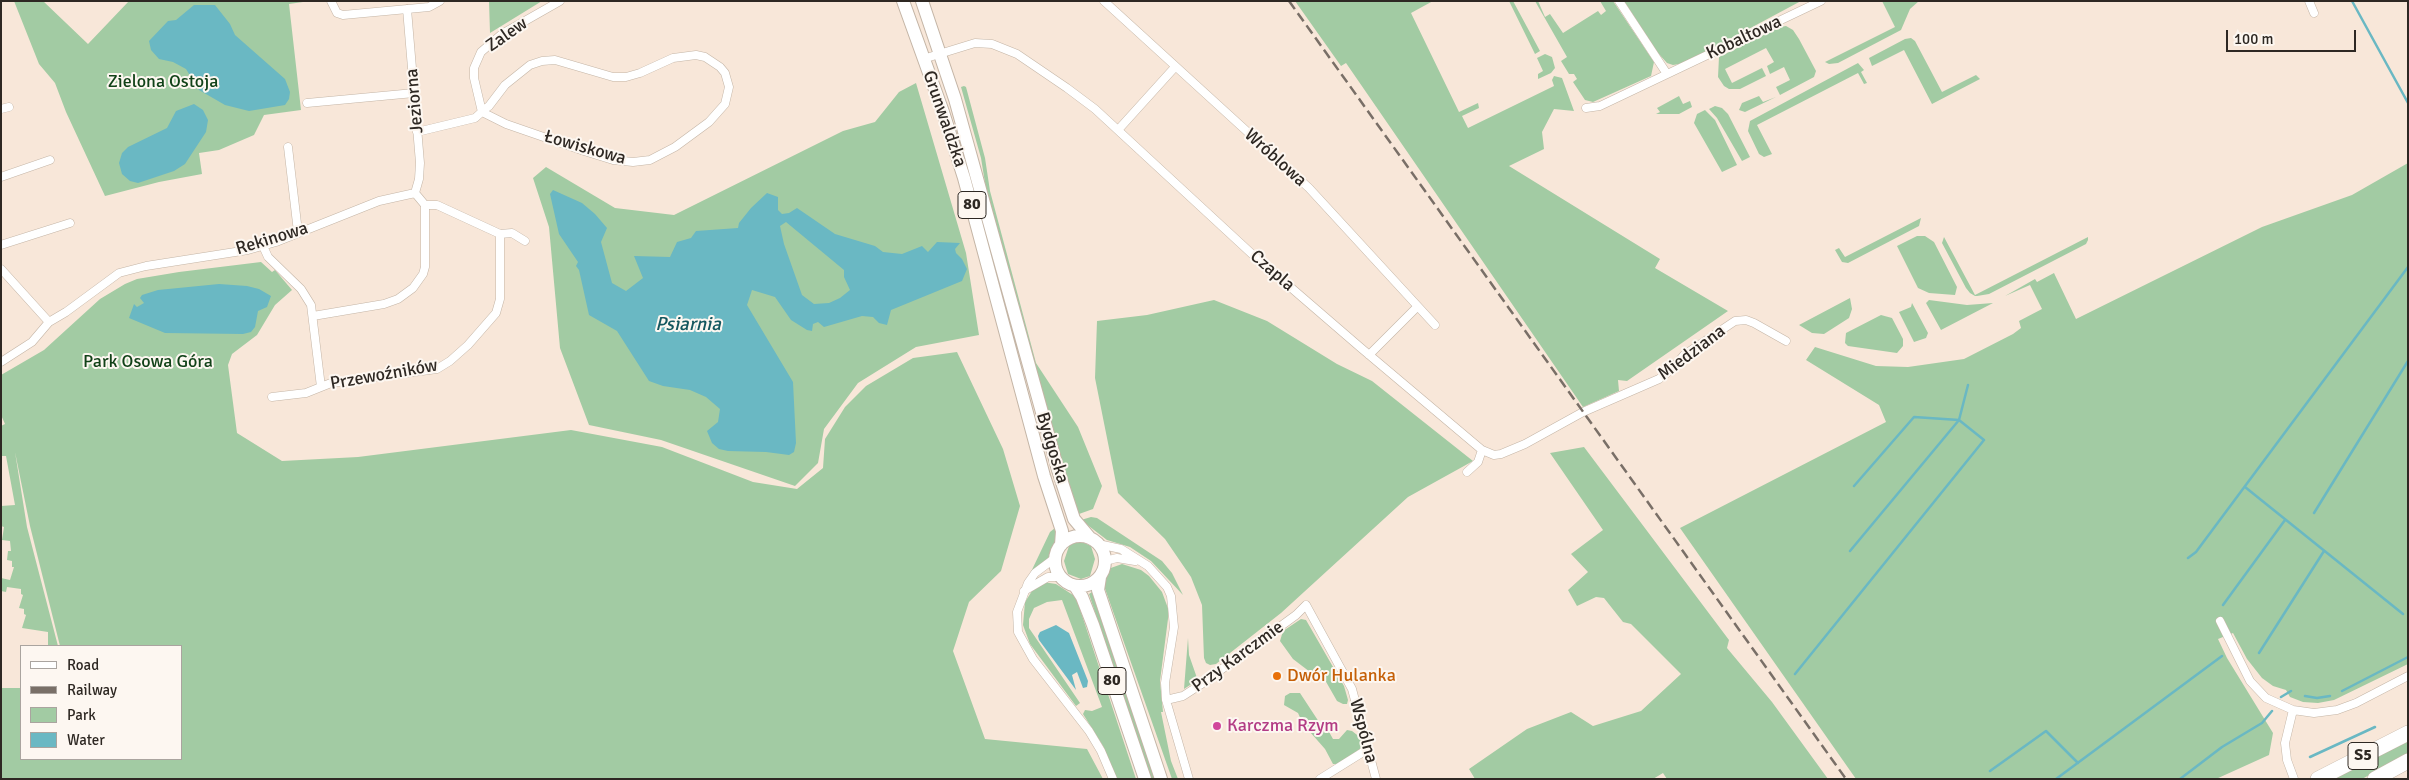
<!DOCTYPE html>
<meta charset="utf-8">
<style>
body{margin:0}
#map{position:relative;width:2409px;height:780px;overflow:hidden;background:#f8e7d9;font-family:Signika,sans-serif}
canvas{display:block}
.frame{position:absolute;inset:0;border:2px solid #2e2823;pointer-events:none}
.legend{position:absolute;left:20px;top:645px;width:162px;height:115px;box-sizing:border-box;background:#fdf7f1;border:1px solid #aaa49f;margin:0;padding:6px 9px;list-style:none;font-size:15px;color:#2e2823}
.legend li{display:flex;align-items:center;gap:10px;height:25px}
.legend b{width:25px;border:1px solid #aaa49f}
.scale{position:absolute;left:2226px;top:30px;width:130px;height:22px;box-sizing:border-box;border:2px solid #2e2823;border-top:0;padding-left:6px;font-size:15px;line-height:18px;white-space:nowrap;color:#2e2823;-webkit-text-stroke:4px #fdf7f1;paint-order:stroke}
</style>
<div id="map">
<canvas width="2409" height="780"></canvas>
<div class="frame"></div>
<ul class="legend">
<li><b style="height:6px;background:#fff"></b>Road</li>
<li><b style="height:6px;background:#796f67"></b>Railway</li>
<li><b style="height:14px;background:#a2cba3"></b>Park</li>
<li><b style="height:14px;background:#6ab8c3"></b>Water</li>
</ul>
<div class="scale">100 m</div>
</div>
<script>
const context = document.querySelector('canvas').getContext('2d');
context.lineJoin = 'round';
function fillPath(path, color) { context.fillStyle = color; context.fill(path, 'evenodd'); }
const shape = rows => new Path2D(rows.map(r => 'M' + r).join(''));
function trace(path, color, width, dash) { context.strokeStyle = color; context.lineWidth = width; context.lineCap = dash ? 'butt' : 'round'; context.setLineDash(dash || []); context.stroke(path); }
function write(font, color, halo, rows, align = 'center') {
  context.font = font + ' Signika,sans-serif'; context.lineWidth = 4; context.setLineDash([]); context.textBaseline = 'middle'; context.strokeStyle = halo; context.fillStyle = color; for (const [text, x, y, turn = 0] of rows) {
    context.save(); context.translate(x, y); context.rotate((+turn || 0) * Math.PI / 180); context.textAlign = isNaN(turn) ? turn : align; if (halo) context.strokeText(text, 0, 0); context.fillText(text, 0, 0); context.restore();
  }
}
const green = shape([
 [14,1,43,1,88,44,129,1,310,1,289,4,301,110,264,115,254,135,219,150,199,153,202,174,159,182,105,196,66,112,55,83,39,64],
 [489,1,542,1,490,33],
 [1295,1,1433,1,1411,13,1459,112,1478,103,1479,108,1462,116,1468,128,1554,86,1552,80,1554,76,1562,78,1574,111,1554,109,1542,132,1544,149,1509,166,1660,259,1655,268,1728,311,1627,381,1618,380,1619,391,1583,407,1346,63,1341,66],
 [1509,1,1513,1,1540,51,1535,54],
 [1535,1,1538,1,1545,17,1550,14,1563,33,1598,11,1601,15,1606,11,1600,1,1613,1,1654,62,1651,76,1593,102,1585,100,1573,82,1577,79,1574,74,1569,74,1561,61,1567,57],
 [1624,1,1801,1,1685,63,1673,65,1667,63,1658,53],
 [1882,1,1919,1,1910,9,1901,30,1838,63,1829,64,1825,62,1895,27],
 [1786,26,1793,30,1799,39,1816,71,1814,77,1780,95,1776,87,1790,80,1784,67,1770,74,1767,66,1774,62,1766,48,1725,69,1732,83,1762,68,1766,76,1740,89,1729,89,1724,86,1718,77,1719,57,1780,27],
 [1911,38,1915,41,1942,92,1976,75,1980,79,1932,104,1904,50,1872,66,1869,58,1905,39],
 [1545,54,1552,57,1555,68,1551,73,1538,79,1538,74,1543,71,1537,58],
 [1858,63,1864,70,1861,72,1867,83,1864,84,1858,73,1757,125,1772,154,1764,157,1759,154,1748,131,1750,121],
 [916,83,966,253,979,335,916,347,858,383,824,429,818,463,795,486,661,440,589,425,560,348,549,227,533,178,546,167,615,208,674,215,843,131,875,122,899,92],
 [964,86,966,87,985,158,990,191,1036,363,1078,427,1102,486,1093,509,1079,514,1067,481,986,189,981,158,961,87],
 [1679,96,1683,104,1690,101,1692,107,1679,114,1656,114,1660,112,1657,108],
 [1759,96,1763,102,1776,97,1745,112,1739,110,1742,103],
 [1715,106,1722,108,1728,114,1750,157,1742,161,1717,118,1709,109],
 [1705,110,1715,120,1737,165,1722,172,1694,123,1697,114],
 [2408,163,2408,664,2334,700,2318,703,2303,702,2290,697,2286,690,2273,686,2262,678,2247,659,2233,633,2218,639,2227,658,2273,733,2269,755,2216,779,1856,779,1680,528,1886,422,1879,405,1806,360,1815,347,1876,366,1908,367,1964,359,2013,334,2021,328,2019,321,2042,309,2030,285,2005,296,2035,279,2037,282,2054,273,2076,319,2262,227,2352,195],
 [1921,218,1919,226,1848,263,1842,262,1835,250,1839,248,1845,257],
 [1917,236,1925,236,1934,242,1957,287,1955,295,1929,293,1918,288,1897,246],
 [1944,237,1975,295,2088,237,2088,240,2086,244,1989,294,1977,296,1975,296,1970,293,1966,288,1942,243],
 [261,262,272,272,275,270,292,290,275,305,257,335,232,354,228,365,237,433,282,461,358,457,571,430,662,447,753,482,797,489,823,468,825,439,845,407,866,386,913,358,957,352,1003,449,1020,506,1001,571,969,602,953,651,985,739,1087,749,1103,779,1,779,1,688,21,688,21,759,181,759,181,646,60,646,30,526,15,452,27,527,58,646,48,646,48,632,22,628,26,615,24,614,24,609,19,608,23,595,21,594,21,589,7,587,6,592,1,591,1,578,10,580,14,567,12,567,12,561,7,560,8,551,11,551,10,541,2,540,4,527,1,526,1,506,15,505,6,456,1,456,1,426,5,424,1,415,1,375,44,350,100,299,125,284,137,279,179,272],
 [1850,298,1852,309,1849,318,1824,334,1812,333,1799,325],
 [1214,300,1267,321,1337,364,1372,381,1473,461,1408,497,1281,613,1216,664,1210,665,1206,663,1204,658,1202,605,1191,577,1165,539,1118,493,1095,378,1097,321,1147,315],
 [1929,300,1967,305,1993,303,1941,330,1926,303],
 [1912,303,1928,333,1926,338,1914,342,1899,312,1911,307],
 [1881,315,1892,318,1903,339,1903,346,1897,353,1848,346,1845,343,1846,333],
 [1584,447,1729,640,1727,648,1772,702,1828,779,1667,779,1663,773,1653,779,1475,779,1469,769,1527,729,1571,712,1593,726,1641,711,1681,674,1631,624,1623,622,1604,598,1596,597,1577,606,1568,590,1588,572,1571,554,1603,530,1550,453],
 [1091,517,1097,518,1162,561,1172,573,1183,595,1151,561,1130,547,1107,540,1081,520],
 [1055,528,1056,540,1048,559,1029,576,1050,532],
 [1078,540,1091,546,1095,559,1090,576,1081,579,1068,574,1064,561,1070,543],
 [1122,564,1141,570,1149,576,1162,592,1169,611,1160,681,1163,712,1161,712,1171,761,1178,779,1172,779,1103,583,1108,569],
 [1043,582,1056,584,1076,597,1136,779,1117,779,1103,746,1083,714,1085,710,1092,711,1102,707,1062,600,1047,602,1034,608,1029,619,1029,628,1080,703,1076,706,1030,644,1023,625,1025,602,1032,591],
 [1092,592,1156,779,1150,779,1089,594],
 [1301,619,1306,620,1344,686,1348,700,1347,704,1343,704,1337,701,1325,680,1314,675,1293,659,1280,641,1283,631],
 [1188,638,1189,655,1197,678,1196,681,1184,689],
 [1290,693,1300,693,1319,722,1328,730,1333,739,1339,739,1347,730,1352,731,1361,738,1361,748,1344,761,1337,764,1333,764,1325,749,1303,724,1298,713,1284,705,1285,696],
 [2408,738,2408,754,2362,779,2329,779]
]);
const water = shape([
 [194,5,215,5,230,24,235,35,285,79,290,92,289,99,285,105,249,111,225,105,199,90,186,69,173,62,159,59,151,50,149,41,168,21,176,20],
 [194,104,203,110,208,120,206,132,185,164,174,171,138,183,130,181,122,174,119,163,122,153,128,147,167,128,176,111],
 [553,190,582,203,595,214,607,228,601,242,612,283,626,291,643,278,634,256,670,257,677,242,691,238,696,231,738,228,739,223,751,208,767,193,778,197,778,210,782,214,789,213,797,208,835,234,875,246,883,252,902,254,922,246,928,252,937,242,960,243,955,249,956,253,962,259,967,269,962,281,891,310,887,325,879,323,873,317,862,316,824,327,818,322,813,324,812,331,807,330,791,320,775,297,752,290,747,305,793,382,796,443,794,452,789,455,766,452,728,451,719,449,712,443,707,431,718,422,720,409,706,397,690,390,663,386,649,381,617,331,589,315,579,270,576,266,578,262,559,234,550,194],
 [786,222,844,270,844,277,850,290,840,298,829,303,814,304,802,295,784,244,780,226],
 [219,284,247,286,259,289,271,296,267,307,258,311,255,327,251,332,243,334,165,333,129,318,134,304,137,307,144,303,140,298,142,295,158,290],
 [1056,625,1069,633,1088,681,1087,687,1083,688,1077,672,1072,675,1076,690,1039,640,1038,636,1040,632]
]);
const stream = shape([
 [2352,1,2408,103],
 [1854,486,1914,417,1959,420],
 [2245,487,2403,614],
 [2314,513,2408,361],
 [1850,551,1959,420],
 [2188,558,2196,552,2408,267],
 [2223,605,2285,520],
 [2259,653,2324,551],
 [1795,674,1984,440,1959,420,1968,385],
 [2342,691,2408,657],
 [2305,696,2317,698,2330,696],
 [2281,697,2291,691],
 [2310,757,2375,727],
 [1990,771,2046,731,2078,763],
 [2056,779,2222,656],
 [2180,779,2222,747,2262,723,2272,711]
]);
const street = shape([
 [331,1,337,13,343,15,429,7,440,1],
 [1104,1,1309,188,1435,325],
 [1619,1,1667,74],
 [2309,1,2314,13],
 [407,9,420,163,419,179,415,193],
 [923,59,975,43,992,44,1017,54,1067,88,1095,109,1252,254,1361,348,1482,450,1494,455,1501,454,1525,444,1583,412,1659,379,1672,369,1684,355,1735,321,1746,320,1754,323,1786,341],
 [307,103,414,93],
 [1586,108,1600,106,1821,1],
 [1,109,9,107],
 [482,112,474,78,474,68,481,52,502,34,560,1],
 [1118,130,1175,67],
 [417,132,475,118,485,109,489,106,505,85,530,65,542,61,555,60,613,77,626,77,640,73,673,58,696,55,705,57,720,67,725,73,729,87,725,104,709,122,675,147,650,160,633,162,613,160,584,151,506,124,482,112],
 [288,147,298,232],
 [1,177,50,160],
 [415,193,425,205,437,205,500,234,512,233,525,241],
 [1,245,70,223],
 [263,246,268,257,301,289,311,305,321,387],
 [1,269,49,322],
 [313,316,384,304,398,299,413,288,423,274,425,267,425,205],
 [1369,355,1417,307],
 [1,362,32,342,49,322,66,312,119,273,146,266,248,250,276,242,379,201,415,193],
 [272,397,306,393,331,383,437,369,450,361,468,345,496,313,500,299,500,234],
 [1467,472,1478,462,1482,450],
 [1098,544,1121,549,1148,566,1167,587,1171,596,1174,627,1165,683,1166,700,1189,779],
 [1055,558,1035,573,1028,583,1017,612,1018,632,1033,659,1089,731,1101,751,1113,779],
 [1105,561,1117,558,1135,561],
 [1024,591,1048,577,1060,577],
 [2220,621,2250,681,2266,698,2293,710,2314,713,2337,710,2356,703,2408,676],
 [1166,700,1183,696,1200,685,1296,615,1306,605,1352,689,1376,779],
 [2293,710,2285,743,2287,760,2294,779],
 [1320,779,1368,749]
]);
const primary = shape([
 [903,1,943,112,964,178,1044,476,1062,531,1061,545],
 [922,1,955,99,1058,470,1074,519,1090,538],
 '1055 561a25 25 0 1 1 50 0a25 25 0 1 1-50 0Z',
 [1100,577,1098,590,1161,779],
 [1075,586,1082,597,1093,625,1145,779]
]);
const highway = shape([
 [2318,779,2408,733],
 [2375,779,2408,761]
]);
const rail = shape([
 [1289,1,1846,779]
]);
const markers = [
 [1277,676,5,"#e8710a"],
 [1217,726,5,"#d1479c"]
];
const shields = [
 [972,205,28],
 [1112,681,28],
 [2363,756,30]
];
const shieldNames = [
 ["80",972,205],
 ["80",1112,681],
 ["S5",2363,756]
];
const streetNames = [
 ["Zalew",507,35,-35],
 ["Kobaltowa",1744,38,-25],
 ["Jeziorna",415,101,-95],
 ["Grunwaldzka",944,119,71],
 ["Łowiskowa",585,148,16],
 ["Wróblowa",1275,158,42],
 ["Rekinowa",272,239,-17],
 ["Czapla",1272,271,41],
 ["Miedziana",1692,353,-37],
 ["Przewoźników",384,375,-10],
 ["Bydgoska",1052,448,73],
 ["Przy Karczmie",1238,657,-36],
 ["Wspólna",1363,731,75]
];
const parkNames = [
 ["Zielona Ostoja",163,82],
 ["Park Osowa Góra",148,362]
];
const foodNames = [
 ["Dwór Hulanka",1287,676]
];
const hotelNames = [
 ["Karczma Rzym",1227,726]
];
const waterNames = [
 ["Psiarnia",688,325]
];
fillPath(green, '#a2cba3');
fillPath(water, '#6ab8c3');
trace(stream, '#6ab8c3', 2.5);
trace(street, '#c4b5a6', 9);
trace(primary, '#c4b5a6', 14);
trace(highway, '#c4b5a6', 16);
trace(street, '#fff', 8);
trace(primary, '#fff', 12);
trace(highway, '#fff', 15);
trace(rail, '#796f67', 2.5, [10, 5]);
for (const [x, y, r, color] of markers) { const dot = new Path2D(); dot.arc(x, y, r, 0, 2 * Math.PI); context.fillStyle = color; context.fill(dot); trace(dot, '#fdf7f1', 2); }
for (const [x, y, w] of shields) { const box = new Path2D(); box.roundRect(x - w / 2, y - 13.5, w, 27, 4); context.fillStyle = '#fdf7f1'; context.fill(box); trace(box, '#2e2823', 1); }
write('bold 16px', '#2e2823', null, shieldNames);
write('18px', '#2e2823', '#fdf7f1', streetNames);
write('18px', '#114218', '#fdf7f1', parkNames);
write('18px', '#c56008', '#fdf7f1', foodNames, 'left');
write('18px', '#b23c85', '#fdf7f1', hotelNames, 'left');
write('italic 19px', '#14575f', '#fdf7f1', waterNames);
</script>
